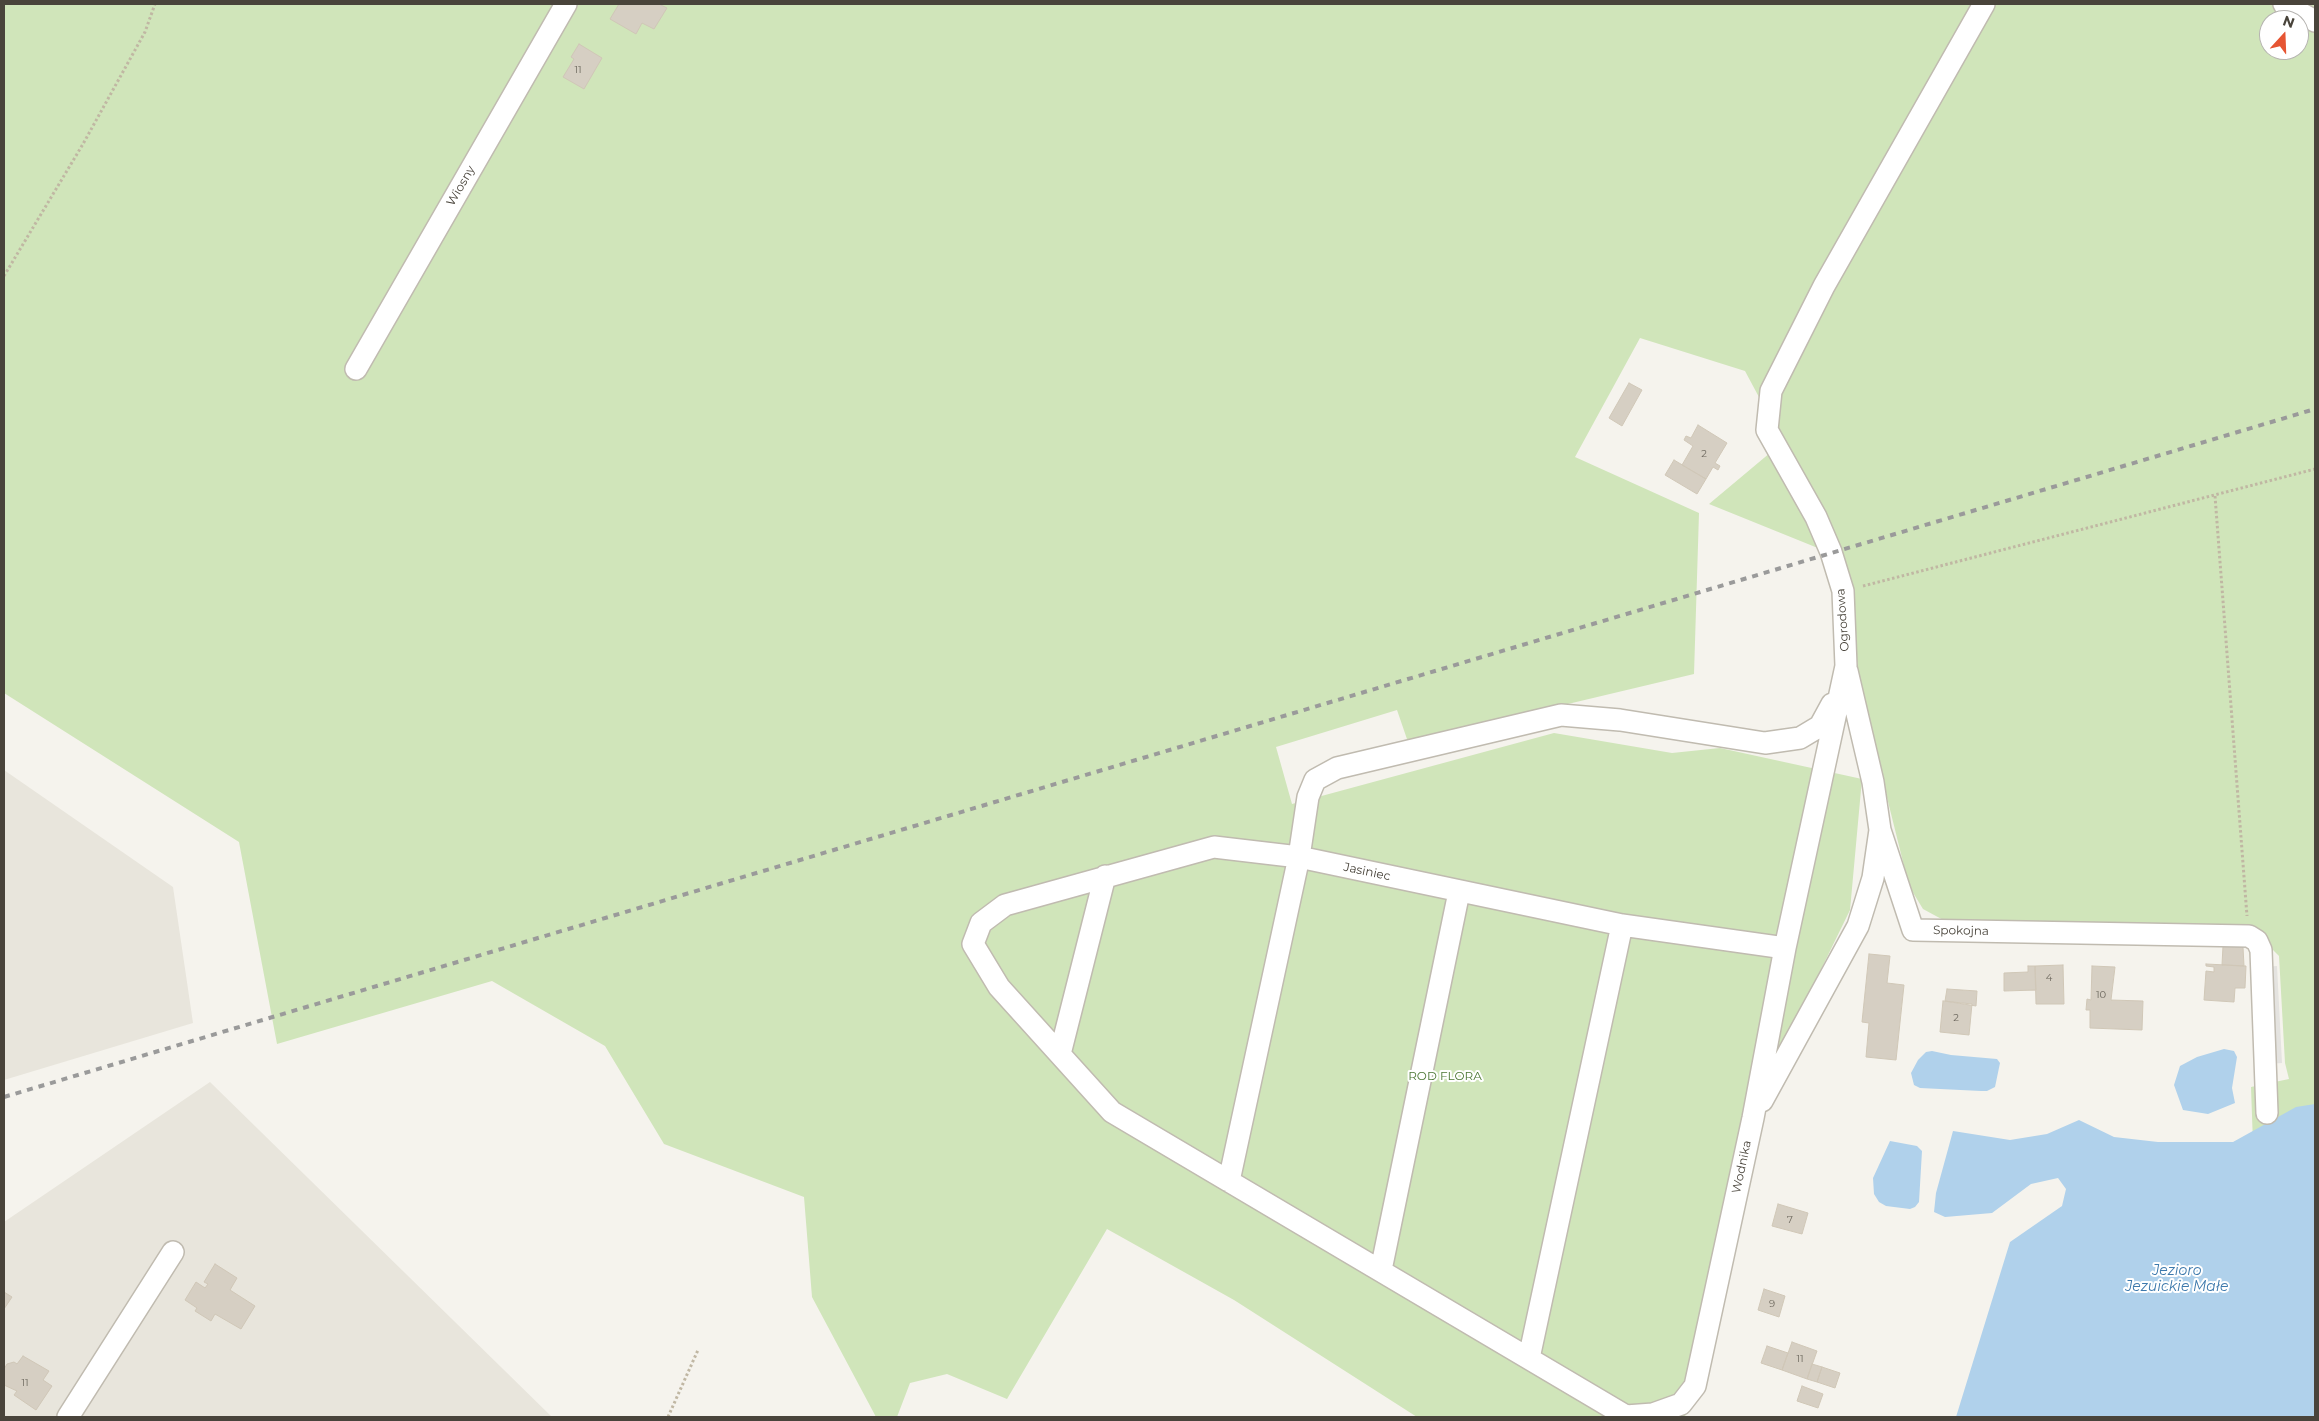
<!DOCTYPE html>
<meta charset="utf-8">
<style>
body{margin:0}
#map{position:relative;width:2319px;height:1421px;overflow:hidden;background:#f5f3ed;font-family:Montserrat,sans-serif}
canvas{display:block}
.frame{position:absolute;inset:0;border:5px solid #49443b;pointer-events:none}
.north{position:absolute;left:2259px;top:10px;width:50px;height:50px;box-sizing:border-box;background:#fff;border:1px solid #b6b4b1;border-radius:50%;rotate:20deg;font-size:14px;font-weight:700;line-height:20px;text-align:center;color:#49443b}
.north::after{content:'';display:block;margin:auto;width:18px;height:22px;background:#e65533;clip-path:polygon(50% 0,100% 100%,50% 72%,0 100%)}
</style>
<div id="map">
<canvas width="2319" height="1421"></canvas>
<div class="frame"></div>
<div class="north">N</div>
</div>
<script>
const context = document.querySelector('canvas').getContext('2d');
context.lineJoin = 'round';
function fillPath(path, color) { context.fillStyle = color; context.fill(path, 'evenodd'); }
const shape = rows => new Path2D(rows.map(r => 'M' + r).join(''));
function trace(path, color, width, dash) { context.strokeStyle = color; context.lineWidth = width; context.lineCap = dash ? 'butt' : 'round'; context.setLineDash(dash || []); context.stroke(path); }
function write(font, color, halo, rows, align = 'center') {
  context.font = font + ' Montserrat,sans-serif'; context.lineWidth = 4; context.setLineDash([]); context.textBaseline = 'middle'; context.strokeStyle = halo; context.fillStyle = color; for (const [text, x, y, turn = 0] of rows) {
    context.save(); context.translate(x, y); context.rotate((+turn || 0) * Math.PI / 180); context.textAlign = isNaN(turn) ? turn : align; if (halo) context.strokeText(text, 0, 0); context.fillText(text, 0, 0); context.restore();
  }
}
const residential = shape([
 [4,770,173,887,193,1023,4,1080],
 [210,1082,552,1417,4,1417,4,1222]
]);
const green = shape([
 [4,4,2315,4,2315,1115,2253,1144,2251,1087,2289,1079,2285,1063,2279,956,2258,935,1947,922,1923,909,1909,886,1861,693,1845,559,1709,504,1783,442,1745,371,1640,338,1575,457,1699,513,1694,674,1408,742,1397,710,1276,747,1292,804,1554,733,1672,753,1720,748,1862,779,1850,910,1746,1123,1685,1417,1417,1417,1234,1300,1107,1229,1007,1399,947,1374,910,1383,897,1417,876,1417,812,1297,804,1197,664,1144,605,1046,492,981,277,1044,239,842,4,693],
 [2269,20,2299,20,2299,50,2269,50]
]);
const parking = shape([
 [2277,966,2282,1063,2256,1065,2252,968]
]);
const water = shape([
 [2224,1049,2234,1051,2237,1057,2232,1088,2235,1103,2208,1114,2183,1110,2174,1085,2180,1066,2197,1057],
 [1932,1051,1951,1055,1997,1059,2000,1063,1995,1087,1987,1091,1981,1091,1920,1088,1914,1085,1911,1073,1918,1060,1926,1052],
 [2315,1104,2315,1417,1956,1417,2010,1242,2062,1206,2066,1189,2058,1178,2031,1184,1992,1213,1945,1217,1934,1212,1936,1193,1953,1131,2010,1140,2047,1134,2079,1120,2114,1137,2158,1142,2233,1142,2296,1107],
 [1890,1141,1917,1146,1922,1151,1919,1202,1915,1207,1910,1209,1886,1206,1879,1202,1874,1194,1873,1178]
]);
const building = shape([
 [619,4,659,4,667,8,654,29,642,23,636,34,610,19,619,4],
 [579,44,602,58,584,89,563,77,574,59,571,57,579,44],
 [1629,383,1642,390,1622,426,1609,418,1629,383],
 [1698,425,1727,443,1715,463,1720,466,1718,470,1713,467,1706,479,1682,465,1693,446,1684,440,1686,436,1691,438,1698,425],
 [1674,460,1706,479,1697,494,1665,475,1674,460],
 [2223,946,2243,947,2244,966,2222,965,2223,946],
 [1869,954,1890,956,1887,983,1904,985,1896,1060,1866,1057,1869,1023,1862,1022,1869,954],
 [2206,964,2246,966,2245,988,2235,988,2234,1002,2204,1000,2206,971,2214,972,2214,967,2206,966,2206,964],
 [2063,965,2064,1004,2036,1004,2035,966,2063,965],
 [2028,966,2035,966,2036,990,2004,991,2004,973,2028,972,2028,966],
 [2092,966,2115,967,2111,1000,2143,1001,2142,1030,2090,1028,2090,1010,2086,1010,2087,999,2091,1000,2092,966],
 [1947,989,1977,991,1976,1006,1945,1001,1947,989],
 [1943,1001,1972,1004,1969,1035,1940,1032,1943,1001],
 [1778,1204,1808,1213,1802,1234,1772,1226,1778,1204],
 [215,1264,237,1278,230,1290,255,1306,241,1329,215,1314,211,1321,195,1311,197,1308,185,1300,196,1282,205,1288,208,1284,204,1282,215,1264],
 [1764,1289,1785,1296,1779,1317,1758,1310,1764,1289],
 [4,1292,12,1297,4,1309,4,1292],
 [1792,1342,1817,1351,1807,1379,1782,1370,1792,1342],
 [1767,1346,1788,1353,1782,1370,1761,1363,1767,1346],
 [23,1356,49,1371,43,1380,52,1386,36,1410,14,1395,17,1391,4,1385,4,1369,7,1364,14,1362,17,1364,23,1356],
 [1812,1364,1822,1367,1817,1382,1807,1379,1812,1364],
 [1822,1367,1840,1373,1835,1388,1817,1382,1822,1367],
 [1802,1386,1823,1394,1818,1408,1797,1401,1802,1386]
]);
const path = shape([
 [4,276,83,144,145,32,155,4],
 [2215,496,2247,916],
 [1863,586,2315,469],
 [668,1417,698,1350]
]);
const street = shape([
 [2284,4,2315,21],
 [356,369,566,4],
 [1847,671,1873,782,1880,830],
 [1785,948,1622,925,1299,857,1214,847,1005,905,981,923,973,944,999,987,1112,1112,1626,1416,1653,1414,1681,1404,1695,1386,1753,1118,1785,948,1846,666,1843,591,1831,552,1816,517,1767,430,1771,391,1824,286,1984,4],
 [1060,1054,1105,876],
 [1762,1101,1858,926,1873,878,1880,830,1913,930,2249,936,2257,941,2261,950,2267,1113],
 [1229,1181,1299,857,1308,797,1315,780,1337,768,1561,715,1620,720,1765,743,1800,738,1820,726,1832,704],
 [1381,1270,1459,892],
 [1529,1358,1622,925],
 [68,1417,173,1252]
]);
const rail = shape([
 [4,1097,2315,409]
]);
const numberNames = [
 ["11",578,70],
 ["2",1704,454],
 ["4",2049,978],
 ["10",2101,995],
 ["2",1956,1018],
 ["7",1790,1220],
 ["9",1772,1304],
 ["11",1800,1359],
 ["11",25,1383]
];
const streetNames = [
 ["Wiosny",461,186,-60],
 ["Ogrodowa",1843,620,-94],
 ["Jasiniec",1367,872,12],
 ["Spokojna",1961,931,1],
 ["Wodnika",1742,1167,-78]
];
const parkNames = [
 ["ROD FLORA",1445,1076]
];
const waterNames = [
 ["Jezioro",2177,1271],
 ["Jezuickie Małe",2177,1287]
];
fillPath(residential, '#e8e5dc');
fillPath(green, '#d0e5ba');
fillPath(parking, '#e4e3e0');
fillPath(water, '#b0d1eb');
fillPath(building, '#d6cfc3');
trace(building, '#d0c7b7', 1);
trace(street, '#c0bbb0', 24);
trace(path, '#c0b7a3', 3, [2.5, 2.5]);
trace(street, '#fff', 21);
trace(rail, '#9a9a9a', 4, [6, 6]);
write('10px', '#6c675d', null, numberNames);
write('12px', '#49443b', '#fff', streetNames);
write('12px', '#4a7633', '#fff', parkNames);
write('italic 14px', '#3d79ac', '#fff', waterNames);
</script>
